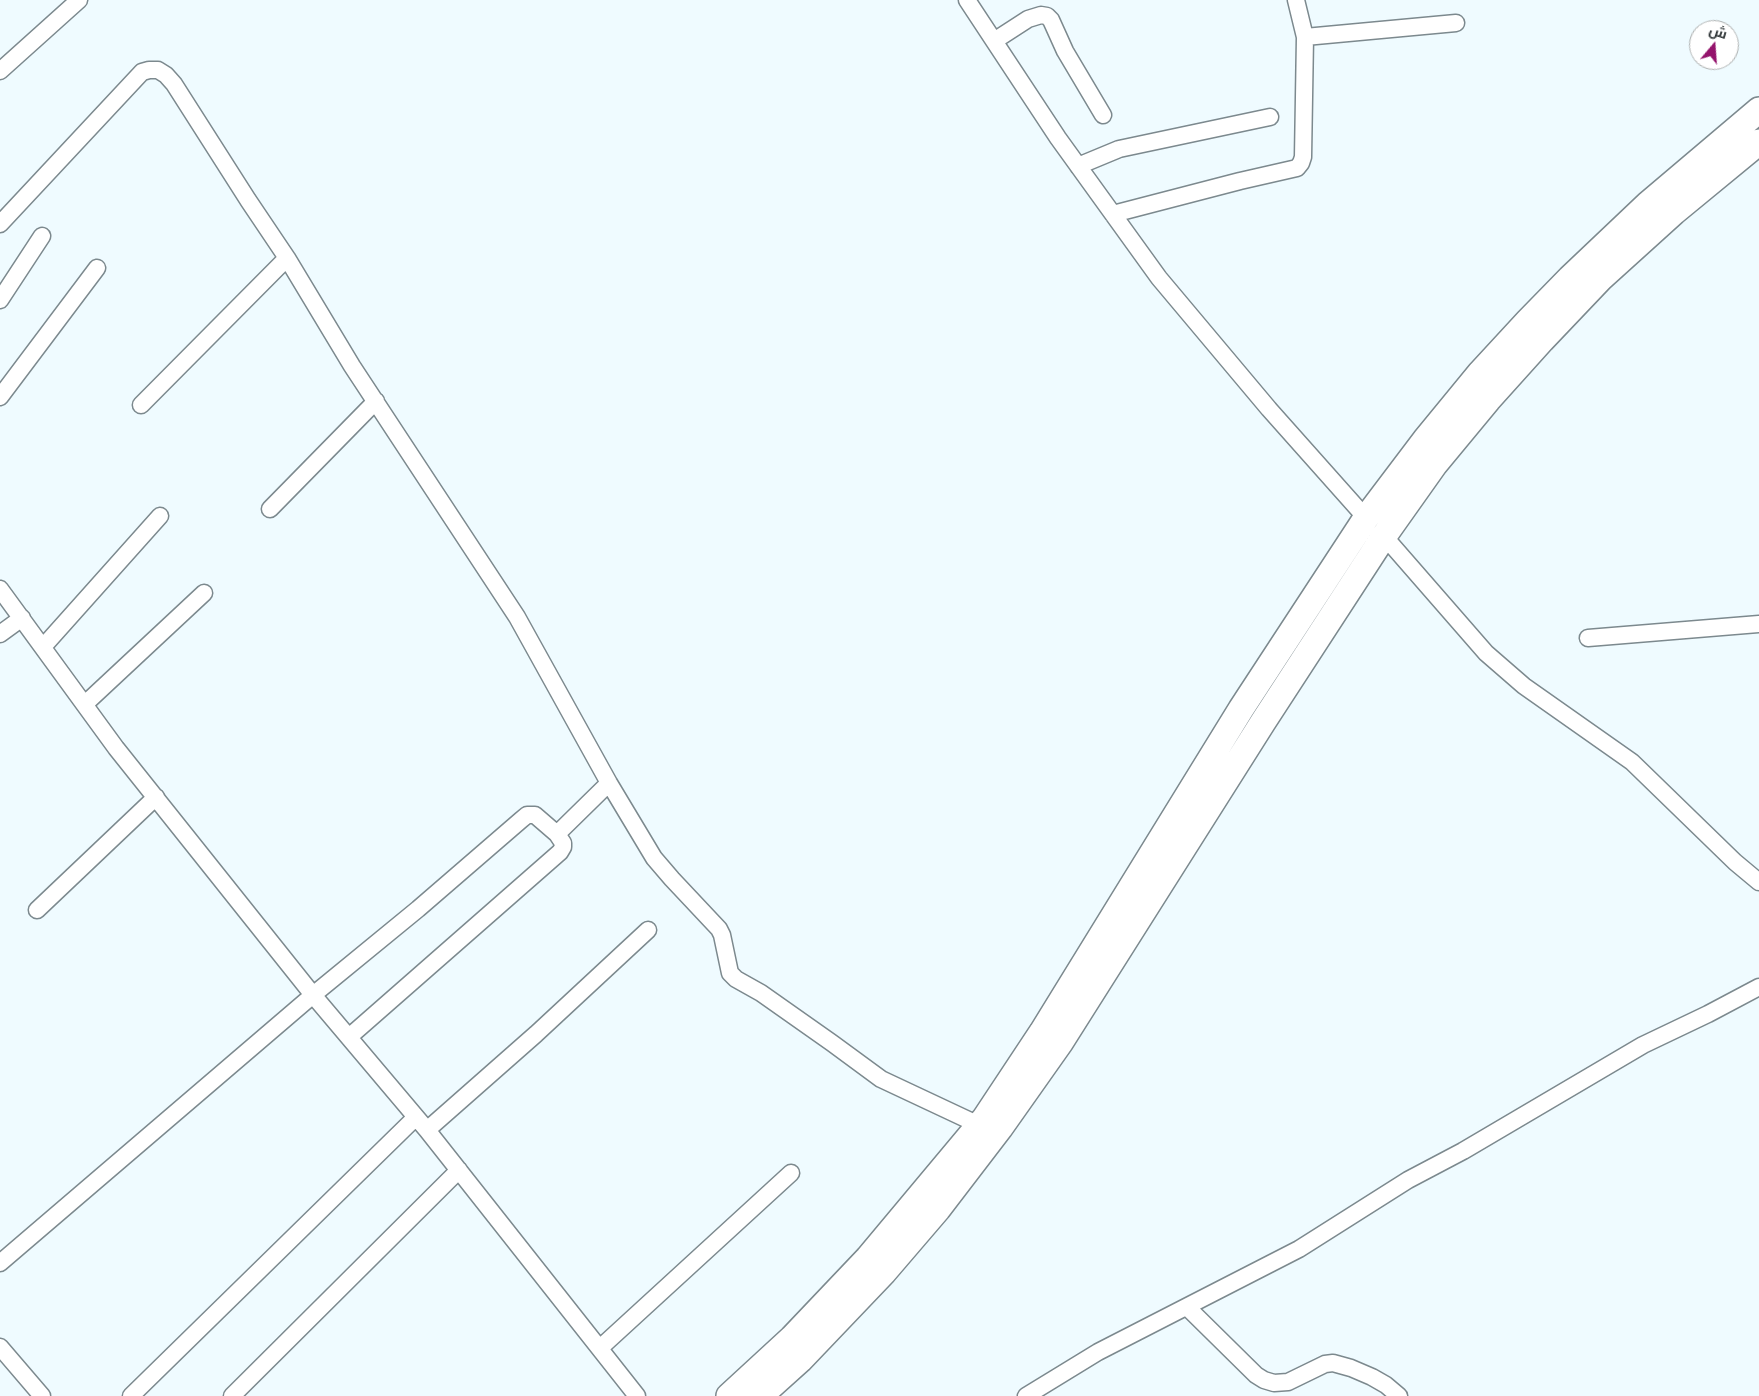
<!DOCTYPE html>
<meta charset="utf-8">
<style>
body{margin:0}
#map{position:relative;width:1759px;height:1396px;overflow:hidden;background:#effbff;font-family:"Roboto Serif",Cairo,serif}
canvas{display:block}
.north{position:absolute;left:1689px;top:20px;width:50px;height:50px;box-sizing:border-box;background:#fff;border:1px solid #acafaf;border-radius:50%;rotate:18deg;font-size:14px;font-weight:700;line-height:20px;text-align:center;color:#303638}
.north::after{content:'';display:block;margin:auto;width:18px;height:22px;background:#94136c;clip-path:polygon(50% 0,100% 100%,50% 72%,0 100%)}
</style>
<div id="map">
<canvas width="1759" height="1396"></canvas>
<div class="north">ش</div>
</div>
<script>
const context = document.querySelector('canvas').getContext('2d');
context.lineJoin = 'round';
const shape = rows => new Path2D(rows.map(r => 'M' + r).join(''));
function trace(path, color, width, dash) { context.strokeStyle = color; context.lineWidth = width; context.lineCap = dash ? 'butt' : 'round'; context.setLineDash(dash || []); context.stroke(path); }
const minor = shape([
 [967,0,1058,138,1159,278,1269,409,1366,518],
 [1296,0,1305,37],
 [994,41,1028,19,1041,15,1047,16,1051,20,1065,51,1103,115],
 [0,71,79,0],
 [1078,166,1119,149,1270,117],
 [1113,214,1240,181,1297,168,1301,163,1303,157,1305,37,1456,23],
 [0,224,142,72,149,70,158,70,166,75,174,84,248,200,287,258,352,366,517,617,609,783,654,858,672,879,719,929,722,935,730,973,736,979,761,993,832,1043,881,1079,979,1125],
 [0,300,42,236],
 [0,397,97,268],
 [141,405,287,258],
 [270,509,376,401],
 [1384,536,1486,653,1524,686,1632,762,1735,862,1759,882],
 [0,589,116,748,313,995,427,1130,637,1396],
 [0,634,22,618],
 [1588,638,1759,624],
 [43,647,160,516],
 [85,704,204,593],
 [557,834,609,783],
 [37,910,156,797],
 [427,1130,536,1034,648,930],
 [0,1263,313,995,418,909,521,820,527,815,535,815,557,834,563,843,563,847,560,852,349,1037],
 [1187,1307,1256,1375,1264,1380,1274,1383,1288,1382,1325,1364,1333,1363,1351,1368,1372,1377,1386,1385,1399,1396],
 [0,1347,42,1396],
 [600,1348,791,1173],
 [131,1396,416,1117],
 [232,1396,459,1170],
 [1026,1396,1098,1352,1299,1249,1408,1180,1463,1151,1643,1045,1708,1014,1759,987]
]);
const primary = shape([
 [729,1396,792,1338,868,1258,985,1118,1042,1032,1241,709,1366,518,1425,440,1480,373,1528,321,1570,278,1648,204,1759,110],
 [760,1396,800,1360,884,1272,938,1209,1000,1128,1060,1043,1263,722,1384,536,1435,464,1488,400,1542,340,1601,278,1674,212,1759,142]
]);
trace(minor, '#7c898e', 19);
trace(primary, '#7c898e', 28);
trace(minor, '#fff', 16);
trace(primary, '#fff', 25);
</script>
